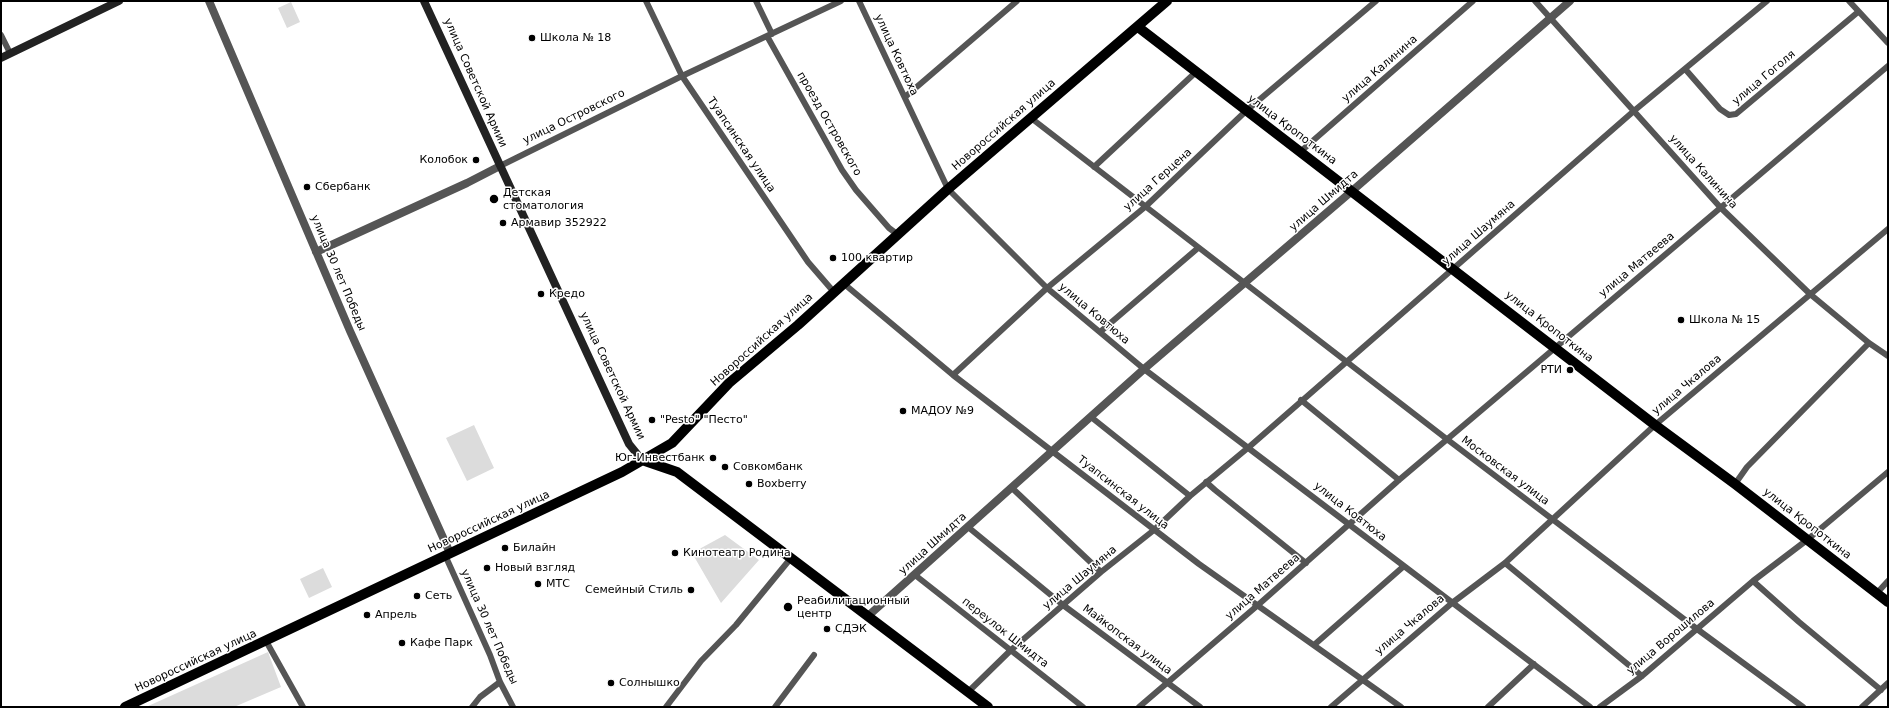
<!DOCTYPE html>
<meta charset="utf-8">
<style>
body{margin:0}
#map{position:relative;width:1889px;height:708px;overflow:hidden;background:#fff;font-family:"DejaVu Sans",sans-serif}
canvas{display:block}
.frame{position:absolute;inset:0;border:2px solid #000;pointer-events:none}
</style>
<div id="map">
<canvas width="1889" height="708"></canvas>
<div class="frame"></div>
</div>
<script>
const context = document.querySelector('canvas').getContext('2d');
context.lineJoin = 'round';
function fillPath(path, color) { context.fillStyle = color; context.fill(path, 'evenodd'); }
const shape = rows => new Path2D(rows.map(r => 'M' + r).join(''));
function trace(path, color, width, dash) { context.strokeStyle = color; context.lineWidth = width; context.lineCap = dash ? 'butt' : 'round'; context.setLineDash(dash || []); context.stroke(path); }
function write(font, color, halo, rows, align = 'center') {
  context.font = font + ' "DejaVu Sans",sans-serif'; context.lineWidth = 3; context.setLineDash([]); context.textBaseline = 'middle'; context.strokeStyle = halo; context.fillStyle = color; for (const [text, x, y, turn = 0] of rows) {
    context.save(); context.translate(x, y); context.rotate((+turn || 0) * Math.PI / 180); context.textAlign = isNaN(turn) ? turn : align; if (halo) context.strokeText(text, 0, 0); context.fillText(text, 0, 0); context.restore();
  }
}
const green = shape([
 [291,2,300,22,287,28,278,8],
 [474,425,494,468,467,481,446,438],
 [725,535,759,560,721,603,692,553],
 [323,568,332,587,309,598,300,579],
 [268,652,281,687,234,707,146,707]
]);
const minor = shape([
 [646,1,682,76,808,262,833,291],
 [756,1,772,34],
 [859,1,948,189,1047,288,1144,369,1590,707],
 [1535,1,1720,207,1810,294,1869,343,1888,356],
 [1849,1,1888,43],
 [1,35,10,53],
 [767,36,842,170,856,190,889,228,897,234],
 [1686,70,1720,109,1729,115,1736,114,1858,12],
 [905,97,1017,1],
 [1031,118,1448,440,1697,629,1803,707],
 [1300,152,1473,1],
 [500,166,682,76,841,1],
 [1094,167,1196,72],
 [843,283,953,375,1199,564,1401,707],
 [1100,332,1198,248],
 [953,375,1047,288,1145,207,1246,111,1376,1],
 [1301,400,1399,480],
 [1091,417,1190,496],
 [1206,482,1215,490,1306,563],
 [1735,484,1747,467,1869,343],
 [1012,488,1101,572],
 [968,527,1063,605,1200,707],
 [445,555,490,655,500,682,513,707],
 [1505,563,1642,676],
 [915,575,1083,707],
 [1753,581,1799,622,1881,690],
 [1877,593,1888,581],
 [266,641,303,707],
 [1314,645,1404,566],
 [968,692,1011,650,1101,572,1154,530,1190,496,1249,447,1635,110,1767,1],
 [472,707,480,697,500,682],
 [666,707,701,661,736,625,791,558],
 [775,707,814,655],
 [1139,707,1258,605,1399,480,1888,66],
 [1331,707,1452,603,1505,563,1655,425,1888,229],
 [1488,707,1534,664],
 [1600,707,1642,676,1753,581,1807,540,1888,472],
 [1862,707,1888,683]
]);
const tertiary = shape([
 [209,1,350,331,450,553],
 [316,252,467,183,500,166],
 [868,616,1144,369,1352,191,1570,1]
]);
const secondary = shape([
 [424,1,629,444,642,460],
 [1,58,119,1]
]);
const primary = shape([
 [1138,27,1655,425,1735,484,1888,602],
 [642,460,677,472,988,707],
 [125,707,622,472,672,443,729,383,798,325,948,189,1167,1]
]);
const rail = shape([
 [95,706,95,707]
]);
const markers = [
 [532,38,4,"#000"],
 [476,160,4,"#000"],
 [307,187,4,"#000"],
 [494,199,5,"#000"],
 [503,223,4,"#000"],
 [833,258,4,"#000"],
 [541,294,4,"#000"],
 [1681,320,4,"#000"],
 [1570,370,4,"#000"],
 [903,411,4,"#000"],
 [652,420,4,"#000"],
 [713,458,4,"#000"],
 [725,467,4,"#000"],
 [749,484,4,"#000"],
 [505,548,4,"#000"],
 [675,553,4,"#000"],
 [487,568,4,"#000"],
 [538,584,4,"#000"],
 [691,590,4,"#000"],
 [417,596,4,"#000"],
 [788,607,5,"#000"],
 [367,615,4,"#000"],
 [827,629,4,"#000"],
 [402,643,4,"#000"],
 [611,683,4,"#000"]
];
const poiNames = [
 ["Школа № 18",540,38],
 ["Колобок",468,160,"right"],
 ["Сбербанк",315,187],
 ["Детская",503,193],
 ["стоматология",503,206],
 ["Армавир 352922",511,223],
 ["100 квартир",841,258],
 ["Кредо",549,294],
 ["Школа № 15",1689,320],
 ["РТИ",1562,370,"right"],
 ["МАДОУ №9",911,411],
 ["\"Pesto\" \"Песто\"",660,420],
 ["Юг-Инвестбанк",705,458,"right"],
 ["Совкомбанк",733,467],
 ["Boxberry",757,484],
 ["Билайн",513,548],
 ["Кинотеатр Родина",683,553],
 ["Новый взгляд",495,568],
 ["МТС",546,584],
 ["Семейный Стиль",683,590,"right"],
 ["Сеть",425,596],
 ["Реабилитационный",797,601],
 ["центр",797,614],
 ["Апрель",375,615],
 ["СДЭК",835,629],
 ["Кафе Парк",410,643],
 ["Солнышко",619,683]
];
const streetNames = [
 ["улица Ковтюха",896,55,65],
 ["улица Калинина",1380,69,-41],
 ["улица Гоголя",1764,78,-40],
 ["улица Советской Армии",475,83,66],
 ["улица Островского",574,117,-26],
 ["проезд Островского",829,124,60],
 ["Новороссийская улица",1004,125,-41],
 ["улица Кропоткина",1292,130,37],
 ["Туапсинская улица",741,145,56],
 ["улица Калинина",1703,172,48],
 ["улица Герцена",1158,180,-42],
 ["улица Шмидта",1324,201,-41],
 ["улица Шаумяна",1479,233,-41],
 ["улица Матвеева",1637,265,-40],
 ["улица 30 лет Победы",338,273,67],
 ["улица Ковтюха",1094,314,40],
 ["улица Кропоткина",1549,327,38],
 ["Новороссийская улица",762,340,-42],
 ["улица Советской Армии",612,376,65],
 ["улица Чкалова",1687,385,-40],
 ["Московская улица",1505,471,37],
 ["Туапсинская улица",1123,493,38],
 ["улица Ковтюха",1350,512,38],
 ["Новороссийская улица",489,522,-25],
 ["улица Кропоткина",1807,524,38],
 ["улица Шмидта",933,544,-42],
 ["улица Шаумяна",1080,578,-40],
 ["улица Матвеева",1263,587,-41],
 ["улица Чкалова",1410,625,-40],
 ["улица 30 лет Победы",489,627,66],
 ["переулок Шмидта",1005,633,38],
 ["улица Ворошилова",1671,637,-40],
 ["Майкопская улица",1127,640,37],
 ["Новороссийская улица",196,661,-25]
];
fillPath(green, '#dcdcdc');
trace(minor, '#555', 6);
trace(tertiary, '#555', 8);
trace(secondary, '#222', 8);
trace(primary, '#000', 10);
trace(rail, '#000', 2, [6, 2, 1, 2]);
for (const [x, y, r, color] of markers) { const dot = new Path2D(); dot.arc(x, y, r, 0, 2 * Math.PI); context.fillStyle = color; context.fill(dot); trace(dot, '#fff', 1.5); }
write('11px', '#000', '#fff', poiNames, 'left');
write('11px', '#000', '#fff', streetNames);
</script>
